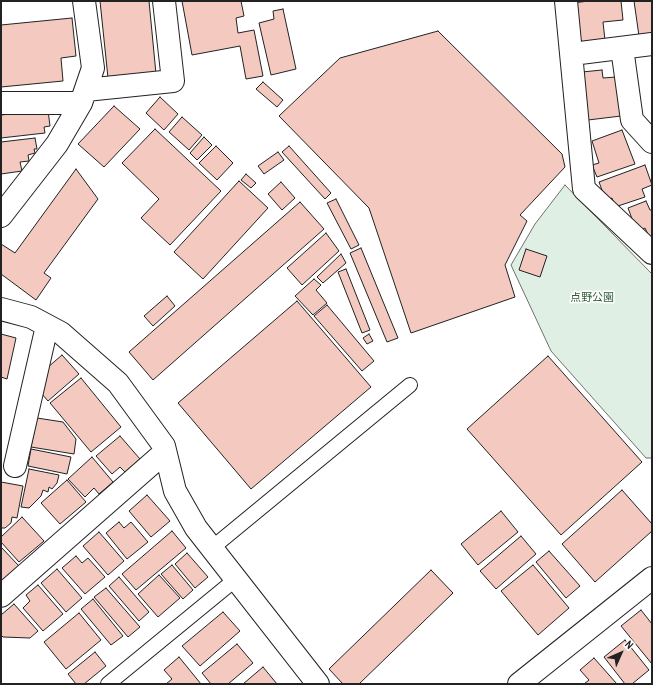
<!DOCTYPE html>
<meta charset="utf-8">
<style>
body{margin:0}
#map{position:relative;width:653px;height:685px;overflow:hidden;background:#fff;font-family:"Archivo Narrow",sans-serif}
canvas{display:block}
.frame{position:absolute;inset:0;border:2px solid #222;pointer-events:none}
.north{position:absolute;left:601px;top:633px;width:40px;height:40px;-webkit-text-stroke:3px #fff;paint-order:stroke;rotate:45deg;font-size:11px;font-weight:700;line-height:16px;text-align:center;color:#222}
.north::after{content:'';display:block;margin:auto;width:14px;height:18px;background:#222;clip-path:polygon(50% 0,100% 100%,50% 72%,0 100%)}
</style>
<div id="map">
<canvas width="653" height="685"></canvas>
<div class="frame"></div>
<div class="north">N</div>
</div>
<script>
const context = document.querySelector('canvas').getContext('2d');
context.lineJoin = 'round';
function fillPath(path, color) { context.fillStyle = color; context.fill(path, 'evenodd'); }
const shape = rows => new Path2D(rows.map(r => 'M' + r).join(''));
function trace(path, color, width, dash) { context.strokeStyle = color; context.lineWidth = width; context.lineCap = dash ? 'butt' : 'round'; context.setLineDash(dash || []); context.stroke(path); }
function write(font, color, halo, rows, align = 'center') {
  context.font = font + ' "Archivo Narrow","Noto Sans JP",sans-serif'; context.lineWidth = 3; context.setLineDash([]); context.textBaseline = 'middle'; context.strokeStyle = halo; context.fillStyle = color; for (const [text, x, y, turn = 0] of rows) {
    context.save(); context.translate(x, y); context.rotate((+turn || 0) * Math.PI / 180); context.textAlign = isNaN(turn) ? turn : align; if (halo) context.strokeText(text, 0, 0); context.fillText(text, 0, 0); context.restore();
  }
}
const green = shape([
 [565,185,652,274,652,458,646,458,551,351,511,265,535,224,565,185]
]);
const building = shape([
 [100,1,149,1,156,74,108,78,100,1],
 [182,1,241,1,244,16,236,18,238,33,254,30,263,76,246,79,240,46,192,55,182,1],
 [589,1,621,1,623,20,603,22,605,40,576,43,572,3,589,1],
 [634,1,652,1,652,34,639,36,634,1],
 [283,9,296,69,271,75,259,23,274,19,273,11,283,9],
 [72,18,76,56,61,58,63,81,1,87,1,25,72,18],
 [438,31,562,154,565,167,520,215,527,221,505,265,515,297,411,333,369,208,279,116,340,58,438,31],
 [602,70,603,78,616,77,621,116,588,120,582,72,602,70],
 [263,82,283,100,277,107,256,89,263,82],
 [160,97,178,114,164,130,146,113,160,97],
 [114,106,140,129,104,167,78,144,114,106],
 [48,110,50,126,44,127,45,133,1,138,1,115,48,110],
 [182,117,202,135,189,150,169,132,182,117],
 [155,129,221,191,170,245,141,218,159,199,122,163,155,129],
 [622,130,635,164,597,177,592,165,599,163,592,141,622,130],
 [204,137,212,145,197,160,190,153,204,137],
 [35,138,37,149,34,149,35,153,28,155,29,161,20,162,22,171,1,174,1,142,35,138],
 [216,146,233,163,217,180,199,163,216,146],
 [289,146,331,193,325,199,282,152,289,146],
 [278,152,284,160,264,174,258,166,278,152],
 [645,165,652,185,642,189,645,197,615,207,612,198,606,201,599,182,645,165],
 [76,169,98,199,44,273,51,278,36,300,1,274,1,244,15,253,76,169],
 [246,174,256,183,251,188,241,180,246,174],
 [239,181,268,208,203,279,174,252,239,181],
 [281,182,295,198,282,210,268,194,281,182],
 [336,199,359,245,351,249,327,203,336,199],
 [646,201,650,210,652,210,652,243,645,228,637,232,628,208,646,201],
 [300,202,324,229,153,380,129,352,300,202],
 [326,233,339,251,302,285,287,268,326,233],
 [361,248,398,338,387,342,350,253,361,248],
 [526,249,547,256,540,277,519,270,526,249],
 [341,254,346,263,323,283,317,277,341,254],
 [346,269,370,330,362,333,338,272,346,269],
 [314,279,321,285,316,290,327,303,313,315,295,296,314,279],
 [167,296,175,306,153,326,144,316,167,296],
 [297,301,371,387,251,489,178,403,297,301],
 [327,305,374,361,362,371,314,316,327,305],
 [1,334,16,338,7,379,1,377,1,334],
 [369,334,373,341,367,344,363,338,369,334],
 [62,355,79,374,48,401,42,394,47,368,62,355],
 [548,356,642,462,561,535,467,429,548,356],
 [81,378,121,427,91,452,50,403,81,378],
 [37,418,63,422,76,439,74,454,31,447,37,418],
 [120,436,140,459,125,472,120,467,112,474,96,456,120,436],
 [31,449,71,457,67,474,28,466,31,449],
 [92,457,113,482,99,494,94,488,85,497,68,479,92,457],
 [29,469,59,475,57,483,52,489,49,487,48,492,43,490,41,496,29,508,21,507,29,469],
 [67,480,86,502,60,524,41,503,67,480],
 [1,482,23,486,17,518,12,517,11,523,5,528,1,528,1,482],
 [622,490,652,524,652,531,595,582,562,544,622,490],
 [147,495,170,521,151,537,129,511,147,495],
 [501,511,518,532,478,565,461,544,501,511],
 [22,517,44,541,19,562,1,542,1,537,22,517],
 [119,522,124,528,131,522,148,542,127,559,106,533,119,522],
 [172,531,186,548,136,590,122,574,172,531],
 [99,532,124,561,108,575,83,546,99,532],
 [521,536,536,554,496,589,480,571,521,536],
 [1,547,19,566,1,582,1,547],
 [549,551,580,586,566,598,536,562,549,551],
 [187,553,208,577,195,588,175,564,187,553],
 [76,556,82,563,88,558,105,577,85,594,62,568,76,556],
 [172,565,193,590,183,599,161,574,172,565],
 [533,565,569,608,538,635,501,591,533,565],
 [57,569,82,598,66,612,41,583,57,569],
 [431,570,453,593,359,684,343,684,329,669,431,570],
 [159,575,180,598,158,617,138,594,159,575],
 [119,577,149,612,139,621,109,586,119,577],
 [38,585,63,614,43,631,23,608,30,601,26,595,38,585],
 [106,588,140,627,128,637,94,597,106,588],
 [93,599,123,636,111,645,81,609,93,599],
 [14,604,38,631,30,638,3,637,1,635,1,615,14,604],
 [641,610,652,624,652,664,621,626,641,610],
 [223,612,240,631,200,666,182,646,223,612],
 [79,613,101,640,66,669,44,642,79,613],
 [625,640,649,670,632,684,625,684,604,657,625,640],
 [237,644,253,663,228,684,211,684,202,673,237,644],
 [95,652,106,666,84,684,76,684,68,674,95,652],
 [179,657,201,684,166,684,172,679,164,670,179,657],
 [594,658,617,684,584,684,589,680,580,670,594,658],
 [263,667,277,684,243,684,263,667]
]);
const lane = shape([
 [212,548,410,385],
 [108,684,236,579]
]);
const street = shape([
 [566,1,584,189,652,253],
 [622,48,632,120,652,142],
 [572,54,652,44],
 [86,90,173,81,164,1],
 [1,103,81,103],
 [1,216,57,144,81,103,93,68,84,1],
 [1,309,31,317,61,333,118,383,164,446,175,491,196,528,318,684],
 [15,466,47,326],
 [1,596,165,452],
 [519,684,652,578]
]);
const parkNames = [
 ["点野公園",592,298]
];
fillPath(green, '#e0efe3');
trace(green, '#6f6f6f', 1);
fillPath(building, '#f3c9c0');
trace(building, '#222', 1);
trace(lane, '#222', 16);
trace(street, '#222', 24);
trace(lane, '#fff', 14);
trace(street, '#fff', 22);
write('11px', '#2f5e38', '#fff', parkNames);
</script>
